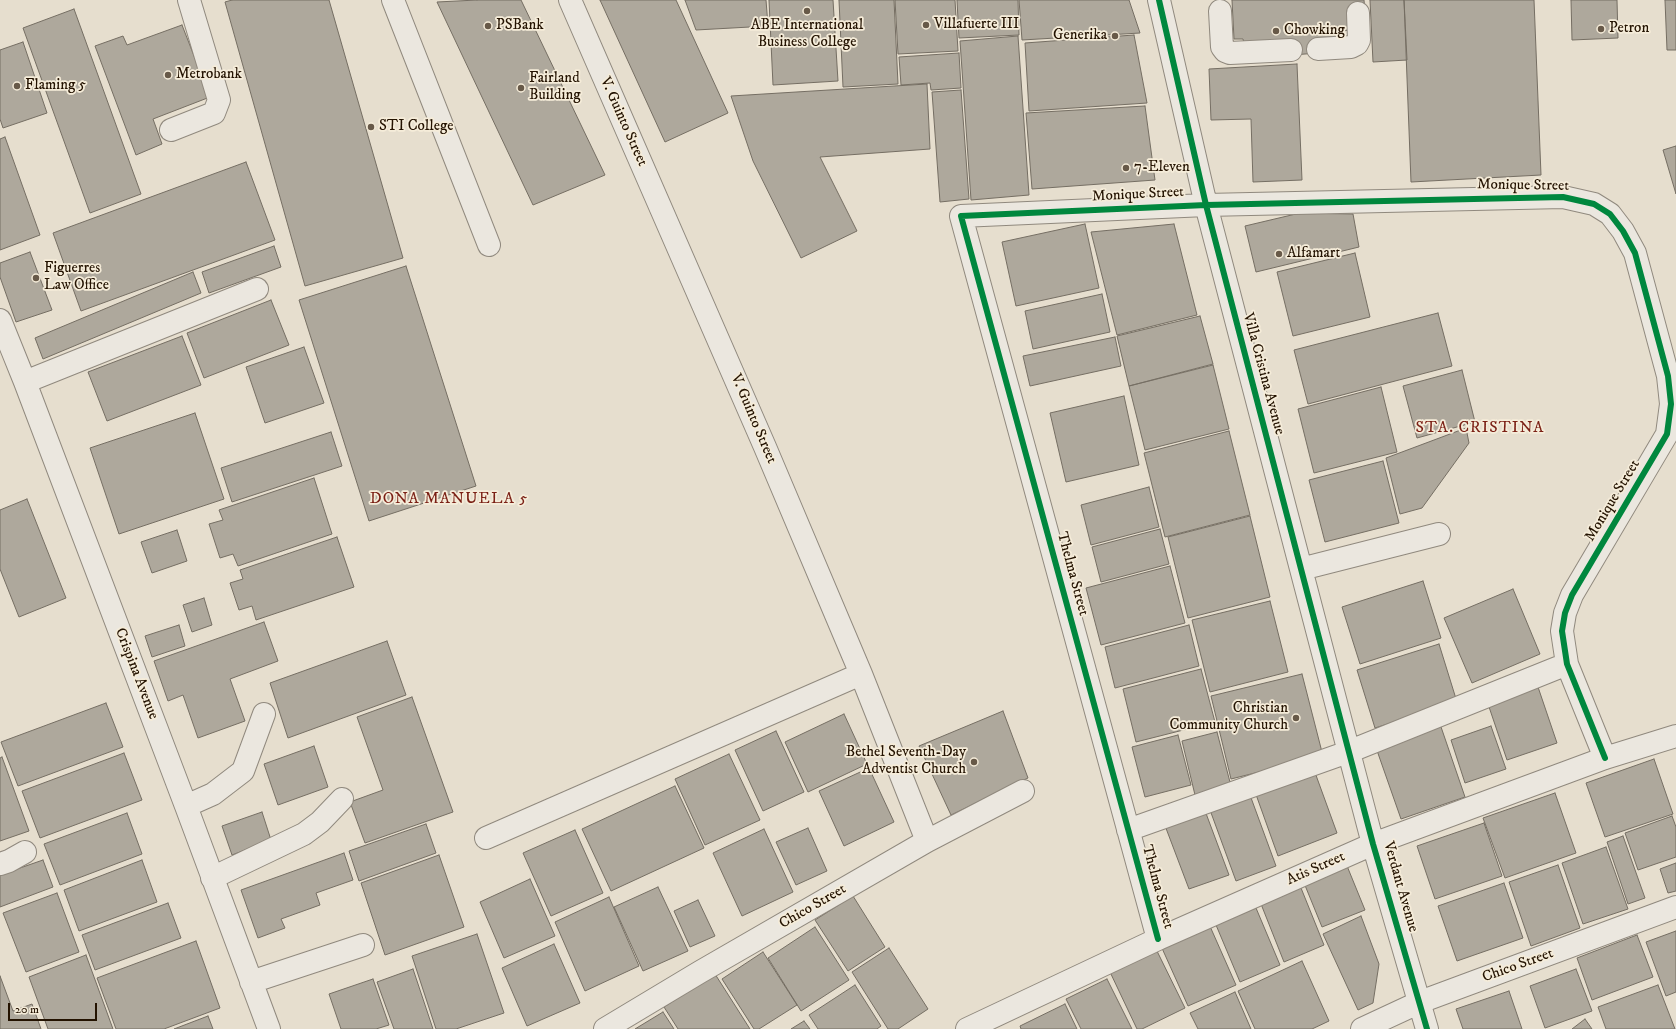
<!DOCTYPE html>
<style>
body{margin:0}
#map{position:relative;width:1676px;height:1029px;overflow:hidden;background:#e6dece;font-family:"IM FELL DW Pica",serif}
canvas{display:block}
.scale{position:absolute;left:8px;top:1003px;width:89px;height:18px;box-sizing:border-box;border:2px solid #231200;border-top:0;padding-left:5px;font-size:12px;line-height:14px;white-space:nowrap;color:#231200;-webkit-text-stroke:3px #f5ecd9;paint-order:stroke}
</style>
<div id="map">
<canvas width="1676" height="1029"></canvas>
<div class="scale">20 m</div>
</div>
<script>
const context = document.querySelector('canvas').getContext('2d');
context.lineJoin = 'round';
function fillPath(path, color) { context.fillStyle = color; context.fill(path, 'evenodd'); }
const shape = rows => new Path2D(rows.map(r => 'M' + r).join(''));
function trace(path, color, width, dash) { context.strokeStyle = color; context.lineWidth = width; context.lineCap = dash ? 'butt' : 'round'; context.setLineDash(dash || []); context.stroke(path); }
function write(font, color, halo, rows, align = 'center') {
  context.font = font + ' "IM FELL DW Pica",serif'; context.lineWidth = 3.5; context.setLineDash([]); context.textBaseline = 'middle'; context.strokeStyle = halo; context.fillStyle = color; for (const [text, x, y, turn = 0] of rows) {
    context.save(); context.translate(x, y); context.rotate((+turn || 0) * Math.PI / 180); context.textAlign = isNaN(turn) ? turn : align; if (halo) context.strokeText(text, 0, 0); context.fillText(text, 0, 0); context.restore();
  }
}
const building = shape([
 [232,0,329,0,403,258,305,286,225,2,232,0],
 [477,0,521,0,605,175,533,205,437,2,477,0],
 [600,0,676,0,728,113,665,142,600,0],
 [685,0,766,0,768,26,696,30,685,0],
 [769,0,833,0,838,81,773,85,769,0],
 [839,0,894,0,898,84,843,87,839,0],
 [895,0,955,0,958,51,898,54,895,0],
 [957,0,1018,0,1019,35,959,38,957,0],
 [1019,0,1129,0,1140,33,1022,40,1019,0],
 [1232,0,1364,0,1365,13,1350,30,1342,31,1343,38,1318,53,1292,55,1244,43,1243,39,1234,39,1232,0],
 [1370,0,1404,0,1407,60,1373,62,1370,0],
 [1404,0,1534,0,1541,175,1411,182,1404,0],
 [1571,0,1617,0,1618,38,1572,40,1571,0],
 [1665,0,1676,0,1676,50,1667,50,1665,0],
 [74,9,141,194,90,213,23,28,74,9],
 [182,25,210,97,153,119,162,144,136,155,95,46,123,36,127,45,182,25],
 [1134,35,1147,103,1029,111,1025,43,1134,35],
 [1018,36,1029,195,971,200,960,41,1018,36],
 [23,42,47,113,3,128,0,119,0,50,23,42],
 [959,53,961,88,931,90,930,83,901,85,899,57,959,53],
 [1297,64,1302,180,1253,182,1251,119,1211,120,1209,69,1297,64],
 [927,84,930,149,820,157,857,231,801,258,753,161,731,96,927,84],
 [961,90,969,199,940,202,932,92,961,90],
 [1145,106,1155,180,1032,189,1026,113,1145,106],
 [5,137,40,235,0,250,0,139,5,137],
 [1676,146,1676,194,1663,150,1676,146],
 [246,162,275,240,81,311,53,233,246,162],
 [1300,213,1353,214,1359,247,1256,272,1245,226,1300,213],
 [1085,224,1099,288,1016,306,1002,242,1085,224],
 [1174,224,1197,315,1117,335,1091,232,1174,224],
 [274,246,281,267,209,293,202,272,274,246],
 [30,252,52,310,16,322,0,277,0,263,30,252],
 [1355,253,1370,317,1293,336,1277,272,1355,253],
 [406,266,476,486,369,521,299,300,406,266],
 [193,272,201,293,43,359,35,338,193,272],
 [1102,294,1110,332,1033,349,1025,311,1102,294],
 [271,300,289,345,204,378,187,333,271,300],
 [1438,313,1452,366,1308,404,1294,350,1438,313],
 [1200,316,1213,364,1129,386,1117,336,1200,316],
 [182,336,201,385,107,421,88,372,182,336],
 [1115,337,1121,366,1030,386,1023,356,1115,337],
 [304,347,324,403,265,423,246,367,304,347],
 [1213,365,1229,429,1145,450,1129,386,1213,365],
 [1462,370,1475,422,1417,438,1403,386,1462,370],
 [1381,387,1397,452,1314,473,1298,409,1381,387],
 [1124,396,1139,465,1066,482,1050,413,1124,396],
 [195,413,224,499,119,534,90,448,195,413],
 [1466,428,1469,443,1422,508,1400,514,1386,458,1466,428],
 [1229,431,1250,515,1165,537,1144,453,1229,431],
 [331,432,342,466,232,502,221,468,331,432],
 [1383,461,1399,523,1325,542,1309,480,1383,461],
 [314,478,332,534,238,566,233,554,220,558,209,524,223,520,219,510,314,478],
 [1149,487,1159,527,1091,545,1081,505,1149,487],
 [27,499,66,598,19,617,0,569,0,510,27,499],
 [1250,516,1270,597,1188,618,1168,537,1250,516],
 [1160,529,1169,564,1101,582,1092,547,1160,529],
 [177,530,187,561,152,573,141,542,177,530],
 [337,537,354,587,256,620,252,606,239,610,230,583,243,579,240,570,337,537],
 [1170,566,1185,623,1101,645,1086,588,1170,566],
 [1423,581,1441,638,1360,664,1342,607,1423,581],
 [1513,589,1540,654,1472,683,1444,618,1513,589],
 [204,598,212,625,192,632,183,605,204,598],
 [1270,601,1288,672,1210,692,1192,620,1270,601],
 [264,622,278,661,230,679,245,721,198,738,183,695,168,701,154,661,264,622],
 [179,625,185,646,152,657,145,636,179,625],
 [1189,625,1199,666,1115,688,1105,647,1189,625],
 [387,641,406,695,288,738,270,683,387,641],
 [1439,644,1457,702,1375,728,1357,670,1439,644],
 [1201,669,1215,722,1136,742,1123,689,1201,669],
 [1302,674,1323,756,1231,779,1211,696,1302,674],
 [1537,684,1557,743,1507,760,1487,701,1537,684],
 [412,697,453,812,365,843,350,802,383,790,357,717,412,697],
 [106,703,123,747,18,786,1,742,106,703],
 [1003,711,1028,778,951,815,919,746,1003,711],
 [844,714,867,764,808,792,785,742,844,714],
 [1439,721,1465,797,1401,819,1374,742,1439,721],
 [1491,726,1506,769,1465,783,1451,740,1491,726],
 [776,731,804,792,763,811,735,750,776,731],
 [1217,732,1231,786,1195,795,1182,741,1217,732],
 [1178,735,1191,785,1145,797,1132,747,1178,735],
 [314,746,328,787,278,805,264,764,314,746],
 [124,753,142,800,40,838,22,791,124,753],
 [729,754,760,820,705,845,675,779,729,754],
 [2,757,29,831,0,841,0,758,2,757],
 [1654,759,1673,814,1605,837,1586,783,1654,759],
 [1313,767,1337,833,1278,856,1254,789,1313,767],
 [869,768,894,822,844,846,819,791,869,768],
 [675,786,704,848,611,891,582,829,675,786],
 [1555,793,1576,853,1505,878,1483,818,1555,793],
 [1250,795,1276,866,1236,881,1210,810,1250,795],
 [1204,808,1229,875,1189,889,1164,823,1204,808],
 [262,812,271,840,232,855,222,826,262,812],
 [127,813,142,854,60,885,44,844,127,813],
 [1672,816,1676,827,1676,857,1638,870,1625,833,1672,816],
 [1484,823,1502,876,1435,899,1417,846,1484,823],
 [426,824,436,853,359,881,349,851,426,824],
 [808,828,827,871,796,885,776,842,808,828],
 [764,829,793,892,742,916,713,853,764,829],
 [575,830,603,893,551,916,523,853,575,830],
 [1623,836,1645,898,1628,904,1607,842,1623,836],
 [1606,847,1628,909,1583,924,1562,863,1606,847],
 [344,853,353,880,316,893,320,905,281,919,285,928,258,938,241,890,344,853],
 [439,855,464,927,385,955,361,883,439,855],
 [43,860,53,887,0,907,0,875,43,860],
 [142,860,157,902,79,931,64,890,142,860],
 [1345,861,1365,910,1322,927,1302,878,1345,861],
 [1676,863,1676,891,1668,893,1660,869,1676,863],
 [1558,865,1580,928,1531,946,1509,882,1558,865],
 [530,879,555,936,504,958,480,902,530,879],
 [1299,883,1324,945,1284,962,1259,899,1299,883],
 [1504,883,1523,938,1457,961,1438,906,1504,883],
 [658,887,688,951,643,971,614,907,658,887],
 [57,893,79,952,26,972,3,913,57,893],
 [853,896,885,947,848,971,815,920,853,896],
 [609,897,639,966,585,991,555,922,609,897],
 [698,900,715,936,690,947,674,911,698,900],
 [168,903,181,938,95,970,82,935,168,903],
 [1256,908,1280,965,1240,982,1216,925,1256,908],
 [1361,916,1379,964,1373,1003,1358,1010,1323,934,1361,916],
 [1209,924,1236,985,1188,1006,1161,946,1209,924],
 [815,927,849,980,801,1011,768,958,815,927],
 [1676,931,1676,992,1666,996,1646,942,1676,931],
 [477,934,504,1013,456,1029,436,1029,412,956,477,934],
 [1637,935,1653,977,1592,1000,1577,958,1637,935],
 [196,941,220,1008,164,1029,116,1029,97,978,196,941],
 [554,944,580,1003,527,1026,502,968,554,944],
 [889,948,928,1009,898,1029,888,1029,852,972,889,948],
 [1156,949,1185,1008,1142,1029,1137,1029,1110,972,1156,949],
 [763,952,797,1005,759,1029,754,1029,722,979,763,952],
 [86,955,113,1029,48,1029,29,977,86,955],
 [1302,961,1329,1021,1312,1029,1255,1029,1238,991,1302,961],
 [413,969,433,1029,394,1029,377,982,413,969],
 [1576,969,1592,1011,1545,1028,1530,986,1576,969],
 [715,974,750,1029,678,1029,664,1007,715,974],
 [0,976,13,1011,32,1004,41,1029,0,1029,0,976],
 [373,979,389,1025,376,1029,341,1029,329,994,373,979],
 [1107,979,1132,1029,1081,1029,1066,999,1107,979],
 [855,985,881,1026,877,1029,818,1029,809,1015,855,985],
 [1658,985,1675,1029,1606,1029,1598,1007,1658,985],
 [1509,991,1522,1029,1463,1029,1456,1009,1509,991],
 [1235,992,1251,1029,1198,1029,1190,1013,1235,992],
 [1065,1004,1077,1029,1021,1029,1020,1026,1065,1004],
 [663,1012,674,1029,635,1029,663,1012],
 [208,1016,213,1029,174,1029,208,1016],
 [1585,1019,1592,1029,1572,1029,1585,1019],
 [804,1021,810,1029,791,1029,804,1021]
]);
const minor = shape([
 [393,0,489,245],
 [570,0,765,447,861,674,927,841],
 [1159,0,1206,205,1301,569,1373,844,1427,1029],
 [1220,11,1222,47,1225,51,1230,53,1291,50],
 [1318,49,1351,47,1357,44,1359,40,1358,13],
 [171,130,214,113,219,100,189,0],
 [0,320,25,382,186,806,269,1029],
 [25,382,257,289],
 [1301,569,1439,534],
 [186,806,213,794,243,771,264,714],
 [1128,830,1348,752,1567,664],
 [486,838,861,674],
 [0,864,9,861,25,852],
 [212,878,304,834,320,822,342,799],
 [1158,939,961,216,1206,205,1563,197,1594,204,1610,214,1623,231,1635,253,1668,376,1671,404,1667,434,1572,595,1565,613,1562,631,1567,664,1605,758],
 [251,982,363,945],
 [605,1029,700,972,927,841,1023,791],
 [967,1029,1158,939,1373,844,1605,758,1676,736],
 [1362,1029,1420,1002,1676,907]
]);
const cycleway = shape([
 [1159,0,1206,205,1301,569,1373,844,1427,1029],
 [1158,939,961,216,1206,205,1563,197,1594,204,1610,214,1623,231,1635,253,1668,376,1671,404,1667,434,1572,595,1565,613,1562,631,1567,664,1605,758]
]);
const markers = [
 [807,11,4,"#675948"],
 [926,25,4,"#675948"],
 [488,26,4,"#675948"],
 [1601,29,4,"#675948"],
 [1276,31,4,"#675948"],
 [1115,36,4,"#675948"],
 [168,75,4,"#675948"],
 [17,86,4,"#675948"],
 [521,88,4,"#675948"],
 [371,127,4,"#675948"],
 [1126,168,4,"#675948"],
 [1279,254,4,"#675948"],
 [36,278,4,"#675948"],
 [1296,718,4,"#675948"],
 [974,762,4,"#675948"]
];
const poiNames = [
 ["Villafuerte III",934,25],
 ["PSBank",496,26],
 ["ABE International",807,26,"center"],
 ["Business College",807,43,"center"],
 ["Petron",1609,29],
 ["Chowking",1284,31],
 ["Generika",1107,36,"right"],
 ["Metrobank",176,75],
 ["Fairland",529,79],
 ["Building",529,96],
 ["Flaming 5",25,86],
 ["STI College",379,127],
 ["7-Eleven",1134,168],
 ["Alfamart",1287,254],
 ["Figuerres",44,269],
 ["Law Office",44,286],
 ["Christian",1288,709,"right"],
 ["Community Church",1288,726,"right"],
 ["Bethel Seventh-Day",966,753,"right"],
 ["Adventist Church",966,770,"right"]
];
const streetNames = [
 ["V. Guinto Street",623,122,66],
 ["Monique Street",1523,186,1],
 ["Monique Street",1138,195,-3],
 ["Villa Cristina Avenue",1263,374,75],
 ["V. Guinto Street",753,419,67],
 ["Monique Street",1613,501,-59],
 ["Thelma Street",1072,574,75],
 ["Crispina Avenue",136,674,69],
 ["Atis Street",1316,869,-24],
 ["Thelma Street",1157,887,75],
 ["Verdant Avenue",1400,887,74],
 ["Chico Street",813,907,-30],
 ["Chico Street",1518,966,-20]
];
const neighbourhoodNames = [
 ["STA. CRISTINA",1480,429],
 ["DONA MANUELA 5",449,500]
];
fillPath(building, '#aea89c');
trace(building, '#756e63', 1);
trace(minor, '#90897e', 24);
trace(minor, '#ebe7df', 22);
trace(cycleway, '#00873e', 6);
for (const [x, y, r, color] of markers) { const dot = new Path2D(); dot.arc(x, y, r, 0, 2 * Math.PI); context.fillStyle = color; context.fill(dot); trace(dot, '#f5ecd9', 1.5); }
write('15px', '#231200', '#f5ecd9', poiNames, 'left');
write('15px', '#231200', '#f5ecd9', streetNames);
context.letterSpacing = '1px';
write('16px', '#7a1f14', '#f5ecd9', neighbourhoodNames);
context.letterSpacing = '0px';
</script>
